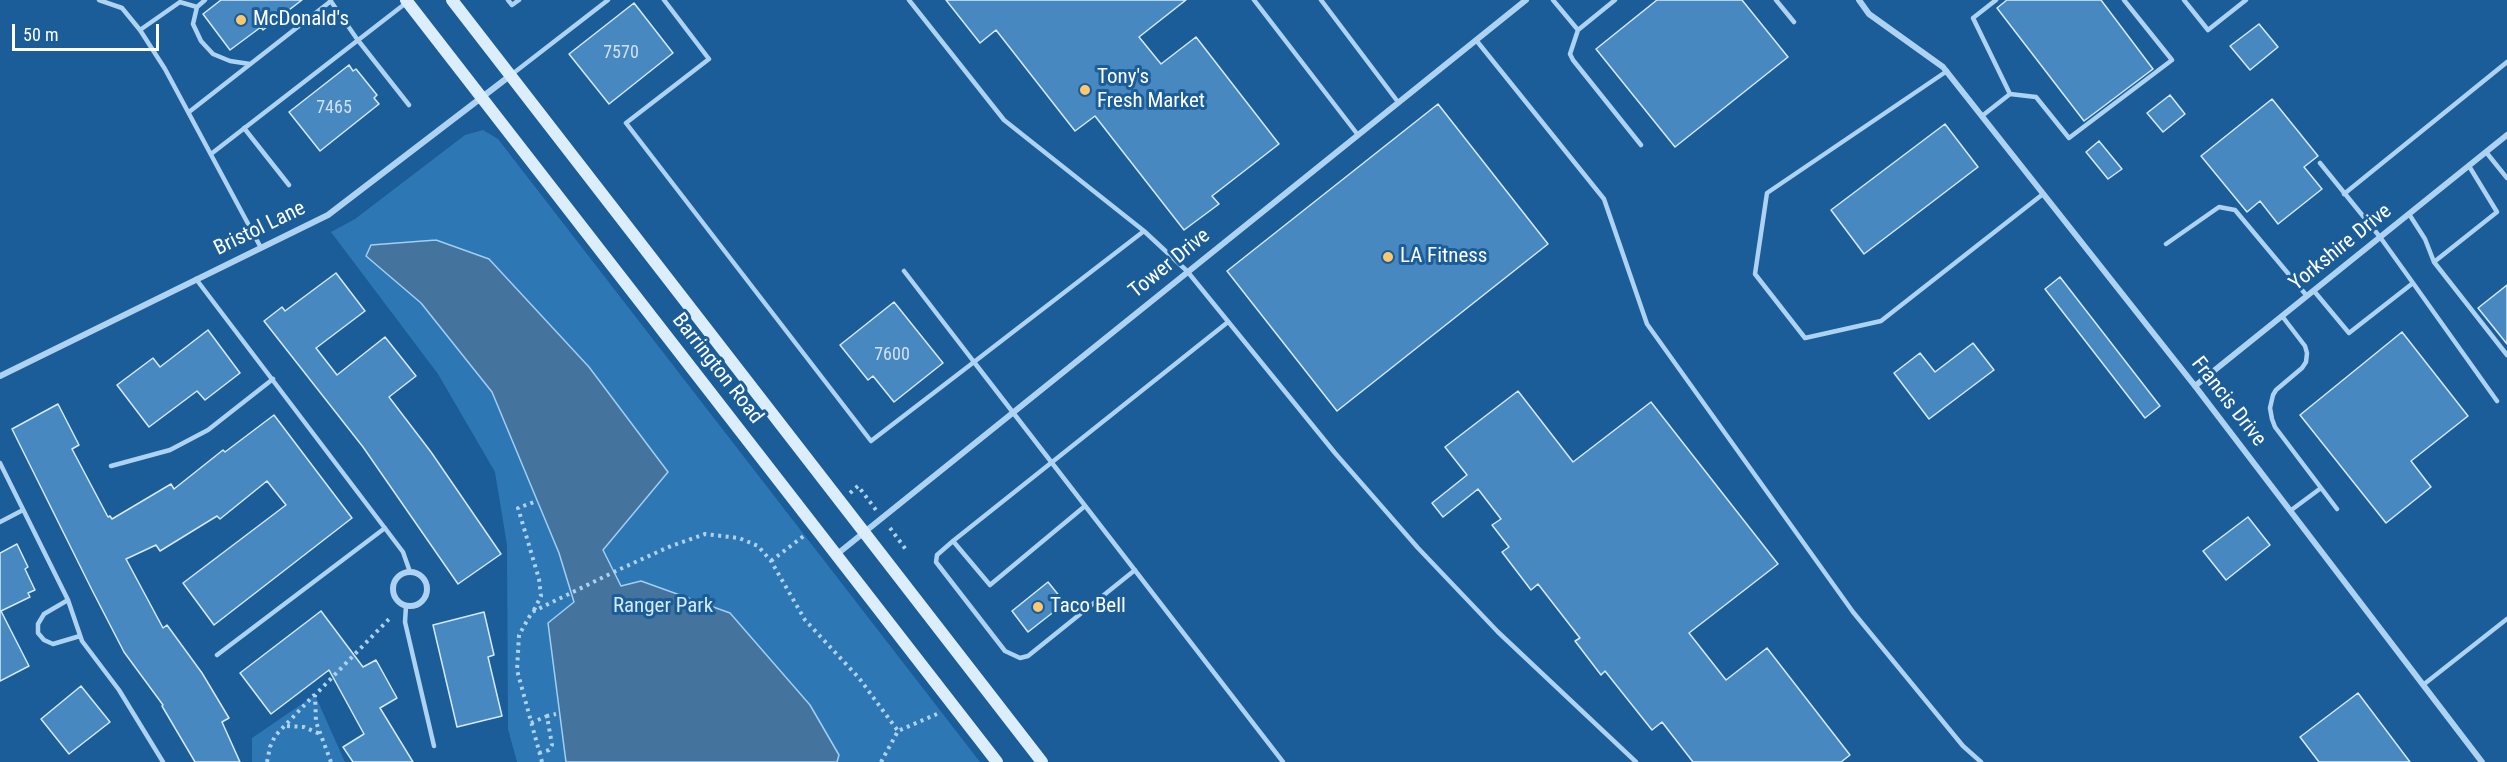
<!DOCTYPE html>
<style>
body{margin:0}
#map{position:relative;width:2507px;height:762px;overflow:hidden;background:#1a5d98;font-family:"Roboto Condensed",sans-serif}
canvas{display:block}
.scale{position:absolute;left:12px;top:24px;width:147px;height:27px;box-sizing:border-box;border:3px solid #fff;border-top:0;padding-left:8px;font-size:18px;line-height:21px;white-space:nowrap;color:#fff;-webkit-text-stroke:4px #1a5d98;paint-order:stroke}
</style>
<div id="map">
<canvas width="2507" height="762"></canvas>
<div class="scale">50 m</div>
</div>
<script>
const context = document.querySelector('canvas').getContext('2d');
context.lineJoin = 'round';
function fillPath(path, color) { context.fillStyle = color; context.fill(path, 'evenodd'); }
const shape = rows => new Path2D(rows.map(r => 'M' + r).join(''));
function trace(path, color, width, dash) { context.strokeStyle = color; context.lineWidth = width; context.lineCap = dash ? 'butt' : 'round'; context.setLineDash(dash || []); context.stroke(path); }
function write(font, color, halo, rows, align = 'center') {
  context.font = font + ' "Roboto Condensed",sans-serif'; context.lineWidth = 6; context.setLineDash([]); context.textBaseline = 'middle'; context.strokeStyle = halo; context.fillStyle = color; for (const [text, x, y, turn = 0] of rows) {
    context.save(); context.translate(x, y); context.rotate((+turn || 0) * Math.PI / 180); context.textAlign = isNaN(turn) ? turn : align; if (halo) context.strokeText(text, 0, 0); context.fillText(text, 0, 0); context.restore();
  }
}
const green = shape([
 [483,130,498,139,980,762,517,762,508,729,507,545,495,472,438,374,331,232,355,219,465,135],
 [315,695,345,762,252,762,252,738]
]);
const water = shape([
 [436,240,489,259,589,367,668,472,603,550,621,586,641,581,730,613,810,705,839,755,837,762,566,762,548,623,574,602,559,553,492,392,421,303,366,256,371,245,436,240]
]);
const building = shape([
 [221,0,302,0,263,30,261,27,230,50,203,14,221,0],
 [946,0,1186,0,1139,37,1161,64,1196,37,1279,144,1212,196,1219,204,1184,230,1095,116,1075,131,996,30,980,43,946,0],
 [1657,0,1742,0,1788,57,1675,147,1596,49,1657,0],
 [2007,0,2101,0,2153,69,2084,121,1997,8,2007,0],
 [634,3,673,53,609,104,569,54,634,3],
 [2259,24,2278,47,2250,70,2230,46,2259,24],
 [349,65,353,71,356,69,377,95,374,98,379,104,320,151,289,112,349,65],
 [2170,95,2185,114,2163,132,2147,113,2170,95],
 [2272,99,2318,156,2304,167,2322,189,2278,224,2260,201,2247,212,2201,156,2272,99],
 [1438,104,1548,244,1337,411,1227,271,1438,104],
 [1945,124,1978,167,1864,254,1831,210,1945,124],
 [2099,141,2122,169,2108,179,2086,152,2099,141],
 [336,273,365,311,316,348,337,375,385,337,416,376,389,397,431,452,501,554,458,584,363,447,264,321,282,307,285,311,336,273],
 [2060,277,2160,406,2145,418,2045,289,2060,277],
 [2507,285,2507,344,2478,308,2507,285],
 [894,302,943,363,894,402,873,376,868,380,840,345,894,302],
 [208,330,240,373,205,400,197,391,149,427,117,385,153,358,160,367,208,330],
 [2402,332,2468,416,2411,461,2431,487,2386,523,2300,415,2402,332],
 [1973,343,1994,370,1929,419,1894,373,1920,353,1935,372,1973,343],
 [1518,391,1573,462,1651,402,1778,564,1689,633,1726,680,1767,648,1850,755,1841,762,1693,762,1662,722,1652,730,1605,671,1601,675,1575,641,1580,638,1538,584,1531,590,1502,552,1509,547,1492,525,1501,519,1478,489,1443,517,1432,503,1467,475,1445,447,1518,391],
 [58,404,79,445,72,449,108,517,110,516,112,519,171,484,174,489,223,450,225,452,274,415,352,518,214,625,183,583,286,505,267,481,220,519,217,516,160,551,156,545,126,559,163,628,167,625,202,673,229,718,222,722,240,762,195,762,162,706,163,705,124,652,92,590,12,429,58,404],
 [2248,517,2270,545,2226,580,2203,551,2248,517],
 [17,544,28,567,25,569,35,590,28,593,30,597,1,611,29,666,0,681,0,553,17,544],
 [1048,582,1065,603,1028,632,1012,611,1048,582],
 [321,611,363,667,376,660,397,698,380,708,413,762,353,762,343,747,364,734,329,670,271,714,240,673,321,611],
 [484,612,494,655,488,657,502,716,457,727,433,625,484,612],
 [81,686,110,722,69,754,41,719,81,686],
 [2358,693,2410,762,2319,762,2300,737,2358,693]
]);
const path = shape([
 [850,493,858,486,876,510],
 [890,528,907,551],
 [771,561,805,535],
 [534,610,541,596,539,579,518,508,534,502],
 [531,723,547,716],
 [287,726,304,727,320,734],
 [539,753,549,750,552,745,547,716,556,714],
 [267,762,270,747,275,736,314,695],
 [331,762,316,722,315,695,391,617],
 [542,762,517,670,519,635,532,612,618,570,671,546,705,534,739,538,758,546,771,561,805,620,859,678,898,731],
 [881,762,898,731,937,714]
]);
const lane = shape([
 [99,0,122,8,140,30,165,69,260,246],
 [205,0,197,7,193,24,201,41,213,54,230,61,250,64],
 [330,0,357,39,409,105],
 [508,0,512,5,519,0],
 [664,0,709,59,626,123,871,441,974,362,1283,762],
 [909,0,1004,120,1144,231,1187,271,1335,453,1418,548,1498,632,1636,762],
 [1254,0,1358,135],
 [1321,0,1398,102],
 [1553,0,1578,30],
 [1615,0,1578,30,1570,54,1573,60,1641,145],
 [1776,0,1794,22],
 [1996,0,1973,18,2010,94],
 [2184,0,2208,30,2246,0],
 [140,30,180,2,197,7],
 [1476,40,1604,199,1647,324,1853,612,1963,746,1981,762],
 [1947,71,1767,193,1755,274,1805,338,1881,321,2043,194],
 [511,75,608,0],
 [189,112,331,1],
 [1982,116,2010,94,2036,97,2069,138,2172,60,2124,0],
 [244,128,289,185],
 [2486,152,2507,178],
 [211,154,406,3],
 [2344,194,2507,62],
 [2409,214,2425,239,2434,262,2507,355],
 [2166,244,2219,207,2235,210,2307,296],
 [2434,262,2497,212,2469,166],
 [904,271,974,362,1144,231],
 [196,279,403,552,410,572],
 [2413,283,2497,401],
 [2314,291,2349,333,2413,283,2380,237,2320,163],
 [2282,316,2305,346,2307,353,2306,362,2302,368,2276,390,2273,395,2270,408,2272,419,2275,427,2337,509],
 [0,463,68,600,82,641,119,690,163,762],
 [111,466,170,450,208,430,273,379],
 [1085,506,990,585,953,541,1228,322],
 [2290,511,2321,488],
 [0,522,23,510],
 [953,541,937,555,936,562,1005,651,1020,658,1028,656,1135,570],
 [68,600,44,614,38,624,38,633,44,640,53,644,80,636],
 [406,606,405,622,434,746],
 [217,655,385,528],
 [2423,685,2507,619]
]);
const street = shape([
 [1859,0,1869,14,1943,67,2195,386,2482,762],
 [0,376,328,215,511,75],
 [2195,386,2507,135],
 [836,555,1526,0],
 '393 589a17 17 0 1 1 34 0a17 17 0 1 1-34 0Z'
]);
const secondary = shape([
 [406,0,997,762],
 [452,0,1042,762]
]);
const markers = [
 [241,20,6,"#ffc76e"],
 [1085,90,6,"#ffc76e"],
 [1388,257,6,"#ffc76e"],
 [1038,607,6,"#ffc76e"]
];
const numberNames = [
 ["7570",621,53],
 ["7465",334,108],
 ["7600",892,355]
];
const poiNames = [
 ["McDonald's",253,20],
 ["Tony's",1097,78],
 ["Fresh Market",1097,102],
 ["LA Fitness",1400,257],
 ["Taco Bell",1050,607]
];
const streetNames = [
 ["Bristol Lane",260,229,-26],
 ["Yorkshire Drive",2341,248,-39],
 ["Tower Drive",1170,264,-39],
 ["Barrington Road",717,369,52],
 ["Francis Drive",2228,402,52]
];
const parkNames = [
 ["Ranger Park",663,607]
];
fillPath(green, '#2e77b5');
fillPath(water, '#44739d');
trace(water, '#a1cff3', 1.5);
fillPath(building, '#4788c0');
trace(building, '#d5eafb', 1.5);
trace(path, '#aed2f1', 4, [3, 4.5]);
trace(lane, '#aed2f1', 4.5);
trace(street, '#aed2f1', 6);
trace(secondary, '#dcedfb', 12);
for (const [x, y, r, color] of markers) { const dot = new Path2D(); dot.arc(x, y, r, 0, 2 * Math.PI); context.fillStyle = color; context.fill(dot); trace(dot, '#1a5d98', 2); }
write('18px', '#d1e1ef', null, numberNames);
write('21px', '#fff', '#1a5d98', poiNames, 'left');
write('21px', '#fff', '#1a5d98', streetNames);
write('21px', '#d5eafb', '#1a5d98', parkNames);
</script>
